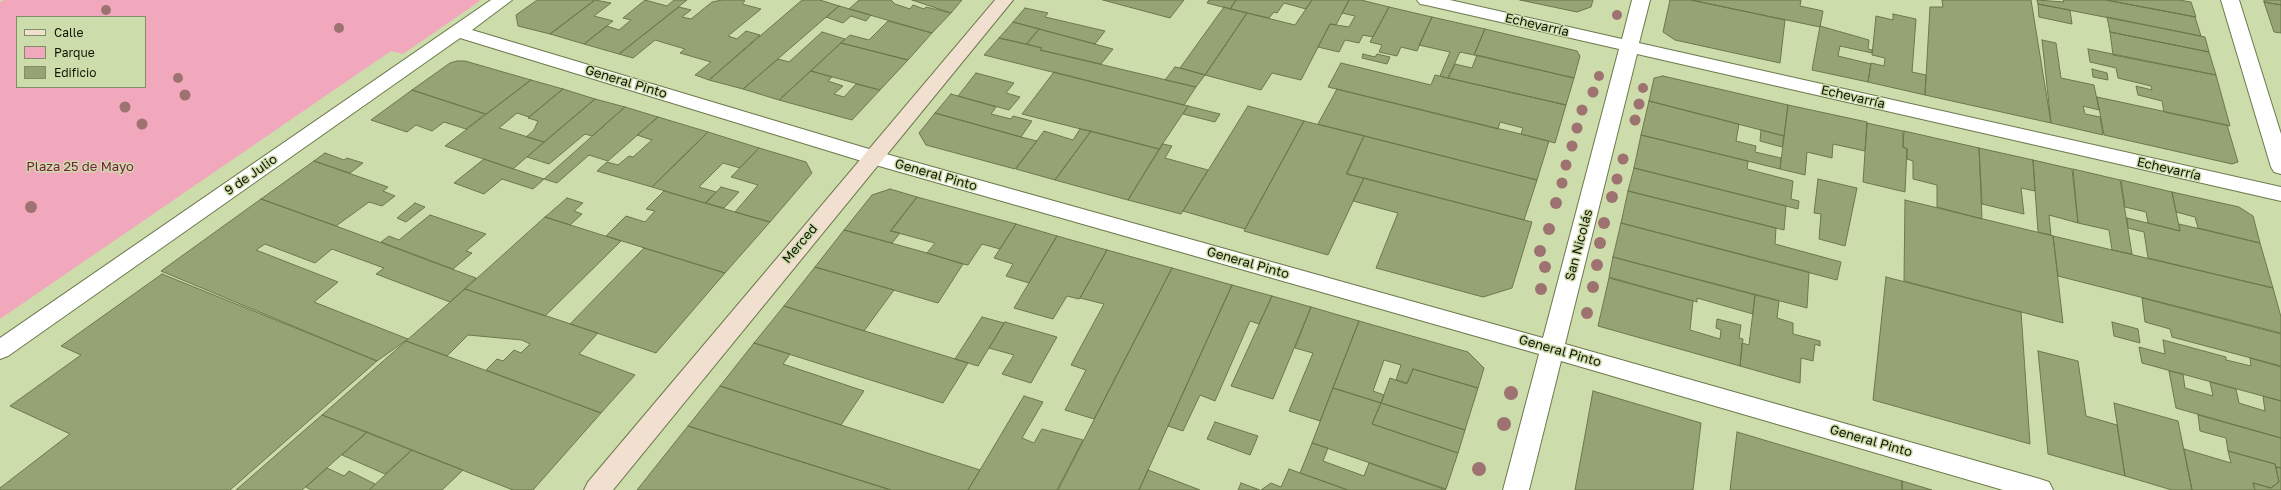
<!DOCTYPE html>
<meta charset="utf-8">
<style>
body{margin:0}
#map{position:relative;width:2281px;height:490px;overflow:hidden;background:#cddcab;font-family:"Golos Text",sans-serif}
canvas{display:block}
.legend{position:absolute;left:16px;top:16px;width:130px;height:72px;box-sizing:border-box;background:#cddcab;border:1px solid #818c68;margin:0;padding:5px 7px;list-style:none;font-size:12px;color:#101504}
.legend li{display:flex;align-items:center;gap:8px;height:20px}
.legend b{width:20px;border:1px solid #818c68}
</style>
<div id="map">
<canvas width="2281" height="490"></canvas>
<ul class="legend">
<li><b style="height:5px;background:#f1dfd0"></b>Calle</li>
<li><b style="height:11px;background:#f2a8bc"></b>Parque</li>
<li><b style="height:11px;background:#96a475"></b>Edificio</li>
</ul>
</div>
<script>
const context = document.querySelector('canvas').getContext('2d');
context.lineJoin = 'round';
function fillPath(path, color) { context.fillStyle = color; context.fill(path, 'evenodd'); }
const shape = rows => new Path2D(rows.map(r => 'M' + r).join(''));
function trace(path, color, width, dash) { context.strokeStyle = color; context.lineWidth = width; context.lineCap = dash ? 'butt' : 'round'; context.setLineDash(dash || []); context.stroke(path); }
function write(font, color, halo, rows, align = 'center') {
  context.font = font + ' "Golos Text",sans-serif'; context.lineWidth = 3; context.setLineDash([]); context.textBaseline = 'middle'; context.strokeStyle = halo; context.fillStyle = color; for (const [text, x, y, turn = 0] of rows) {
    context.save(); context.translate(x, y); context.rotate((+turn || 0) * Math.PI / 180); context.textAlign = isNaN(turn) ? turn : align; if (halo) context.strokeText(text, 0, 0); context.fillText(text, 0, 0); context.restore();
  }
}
const green = shape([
 [4,0,478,0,480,1,403,54,391,51,0,319,0,2],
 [17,17,145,17,145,87,17,87]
]);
const building = shape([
 [537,0,595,0,550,34,518,26,516,15,537,0],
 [595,0,611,3,594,16,613,21,584,44,550,34,595,0],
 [645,0,667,6,674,0,687,0,619,54,584,44,607,26,619,30,631,20,623,18,645,0],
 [722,0,743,0,745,1,742,4,761,9,728,36,737,39,746,31,760,35,709,80,695,75,711,62,680,53,685,49,655,40,633,58,619,54,679,7,691,10,682,17,691,19,712,2,722,0],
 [802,0,820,0,839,6,743,89,709,80,802,0],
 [859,0,891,0,895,4,910,9,913,5,924,9,926,7,951,13,932,33,849,9,859,0],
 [912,0,962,0,951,13,912,0],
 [1103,0,1184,0,1170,18,1103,0],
 [1209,0,1236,0,1230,9,1207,3,1209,0],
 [1236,0,1312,0,1306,9,1284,3,1277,13,1274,12,1269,18,1230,9,1236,0],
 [1312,0,1349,0,1336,25,1330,24,1301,80,1272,73,1261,90,1205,75,1247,13,1295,25,1312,0],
 [1349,0,1361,0,1389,7,1373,37,1363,35,1359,43,1345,40,1339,52,1318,47,1330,24,1349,27,1355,16,1342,13,1349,0],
 [1520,0,1593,0,1591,7,1577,12,1520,0],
 [1670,0,1691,0,1785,20,1780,63,1675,40,1663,32,1670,0],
 [1691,0,1801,0,1800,6,1823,11,1820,27,1691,0],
 [1942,0,2031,0,2051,123,1925,95,1930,7,1943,7,1942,0],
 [2037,0,2064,2,2063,0,2106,0,2195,17,2201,36,2038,4,2037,0],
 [2106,0,2179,0,2191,2,2196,17,2106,0],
 [2264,0,2281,0,2281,5,2264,2,2264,0],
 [2264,2,2281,5,2281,33,2274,32,2264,2],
 [2038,4,2070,10,2072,24,2039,17,2038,4],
 [839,6,871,15,866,21,851,16,843,23,826,17,839,6],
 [1224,7,1247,13,1205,75,1180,68,1224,7],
 [1389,7,1432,17,1417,51,1401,47,1397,56,1379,52,1382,45,1370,42,1389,7],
 [1025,8,1048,13,1045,17,1105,31,1095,44,1013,22,1025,8],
 [1893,14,1916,19,1912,72,1926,75,1925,95,1868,82,1871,63,1884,66,1885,58,1872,55,1876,16,1893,20,1893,14],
 [1432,17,1485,29,1474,55,1460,52,1448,78,1440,76,1450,52,1419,45,1432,17],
 [2107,17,2205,37,2209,52,2110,32,2107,17],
 [888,21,932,33,908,60,841,43,850,35,869,40,888,21],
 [1013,22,1039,29,1026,44,999,38,1013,22],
 [1820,26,1869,40,1868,49,1872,50,1872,53,1840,46,1838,56,1871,64,1868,82,1812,70,1820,26],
 [1039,29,1113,49,1101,64,1040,50,1042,48,1027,44,1039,29],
 [1485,29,1577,51,1580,56,1574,78,1474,55,1485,29],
 [822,32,845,39,779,100,743,89,778,59,789,62,822,32],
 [2110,32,2209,52,2216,75,2113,55,2110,32],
 [999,38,1042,48,1040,50,1196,87,1184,105,984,55,999,38],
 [2042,40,2056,43,2061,78,2094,85,2099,110,2083,106,2085,114,2100,117,2103,135,2051,123,2042,40],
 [841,43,908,60,880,90,811,71,841,43],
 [2088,49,2216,75,2230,126,2164,112,2162,101,2138,95,2136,86,2152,90,2151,86,2118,78,2116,68,2090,62,2088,49],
 [1363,54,1375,57,1377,54,1390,57,1387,64,1362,58,1363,54],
 [1477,55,1574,78,1566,105,1448,78,1455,64,1472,68,1477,55],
 [457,61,465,61,531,80,486,114,412,90,450,63,457,61],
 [1341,63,1431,85,1435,75,1566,105,1555,143,1521,134,1523,128,1500,122,1498,129,1328,87,1341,63],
 [1175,67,1180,68,1205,75,1196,87,1165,80,1175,67],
 [2092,69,2107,73,2108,80,2093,77,2092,69],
 [811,71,832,77,828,81,843,86,834,94,844,97,856,84,880,90,852,120,779,100,811,71],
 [1054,72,1188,106,1159,149,1022,114,1054,72],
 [976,73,1014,83,1006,93,1020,97,1009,110,958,96,976,73],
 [1663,76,1788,105,1784,136,1649,101,1654,78,1663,76],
 [531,80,563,89,529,117,517,113,499,128,544,142,513,169,445,146,531,80],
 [563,89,595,99,544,142,526,137,534,130,538,121,528,118,563,89],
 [1337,89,1549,141,1537,180,1318,124,1337,89],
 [412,90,485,114,466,129,444,122,432,131,416,125,407,132,371,120,412,90],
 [951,94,996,107,991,114,1011,119,1013,116,1032,121,1021,137,935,113,951,94],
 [2097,97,2227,125,2238,162,2232,164,2104,135,2097,97],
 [595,99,625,107,592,136,585,134,549,164,527,157,595,99],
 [1649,101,1739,124,1736,141,1756,146,1755,152,1781,158,1780,169,1641,135,1649,101],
 [1788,105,1867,122,1865,151,1833,144,1832,158,1807,152,1805,175,1780,169,1788,105],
 [1188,106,1220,114,1215,122,1183,114,1188,106],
 [1248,106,1304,121,1245,229,1183,211,1248,106],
 [625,107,658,117,608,161,589,155,557,183,544,179,625,107],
 [935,113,1021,137,1037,141,1015,169,926,145,919,133,935,113],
 [658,117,708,132,652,187,597,171,607,162,618,165,629,156,633,157,652,140,637,135,658,117],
 [1304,121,1364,136,1346,174,1364,178,1328,255,1244,231,1304,121],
 [1867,123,1903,131,1903,147,1907,149,1905,192,1863,182,1867,123],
 [1080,129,1091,131,1055,180,1016,169,1044,131,1073,140,1080,129],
 [1761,130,1784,136,1782,147,1760,141,1761,130],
 [1091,131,1159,149,1128,200,1055,180,1091,131],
 [1904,131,1979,148,1982,219,1937,207,1937,185,1913,179,1913,161,1907,159,1907,149,1903,147,1904,131],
 [708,132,759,148,740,168,723,163,699,187,716,192,705,203,652,187,708,132],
 [1641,135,1748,161,1747,169,1793,181,1791,199,1799,201,1798,209,1634,168,1641,135],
 [1364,136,1537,180,1524,220,1347,174,1364,136],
 [1163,144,1172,146,1165,158,1208,170,1181,214,1128,200,1163,144],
 [759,148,806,162,812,173,770,222,735,212,758,185,731,177,759,148],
 [1979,148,2033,160,2035,191,2021,188,2024,214,1982,204,1979,148],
 [325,153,344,160,347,158,363,163,350,173,314,161,325,153],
 [484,159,544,179,533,189,502,179,484,194,454,183,484,159],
 [2033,160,2072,169,2078,223,2049,215,2051,235,2038,232,2033,160],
 [314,161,388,187,383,191,395,196,382,206,369,202,336,226,261,199,314,161],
 [1634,168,1786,206,1784,230,1628,191,1634,168],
 [2073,169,2120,180,2132,254,2112,250,2109,230,2078,223,2073,169],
 [1364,178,1532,222,1512,288,1483,297,1376,268,1398,213,1353,201,1364,178],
 [1818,179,1857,188,1845,246,1819,239,1821,214,1814,213,1818,179],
 [2121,180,2172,192,2180,231,2148,223,2146,212,2125,207,2121,180],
 [721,187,739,192,724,208,706,203,721,187],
 [890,189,917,197,890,231,900,233,892,243,844,230,872,195,890,189],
 [664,191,735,212,770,222,725,273,606,236,626,216,645,222,655,211,646,209,664,191],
 [1628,191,1776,228,1775,244,1841,262,1837,280,1621,223,1628,191],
 [2172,192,2239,207,2253,216,2260,243,2198,228,2195,217,2176,212,2172,192],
 [917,197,1016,224,1000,249,982,244,968,265,963,264,927,253,935,243,891,231,917,197],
 [567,198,583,203,574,211,582,214,570,225,545,217,567,198],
 [261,199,336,226,476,278,450,302,376,274,384,268,332,249,315,263,265,244,256,250,338,282,314,302,408,339,377,361,161,271,261,199],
 [1905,200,2053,236,2063,323,1904,281,1905,200],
 [415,203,425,207,406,222,397,218,415,203],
 [430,215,486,234,466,251,472,253,453,269,381,242,389,236,399,240,430,215],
 [545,217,621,241,545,316,465,289,545,217],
 [2127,218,2180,231,2179,224,2260,243,2273,288,2148,258,2144,232,2128,228,2127,218],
 [1621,223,1809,272,1807,308,1613,257,1621,223],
 [1016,224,1057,236,1029,283,1006,276,1013,264,994,258,1016,224],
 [844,230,927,253,963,264,938,303,815,267,844,230],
 [1057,236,1107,250,1080,298,1079,299,1067,296,1053,319,1014,308,1057,236],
 [2053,236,2273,288,2281,317,2281,333,2058,276,2053,236],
 [644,248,725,273,656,353,570,324,644,248],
 [1107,250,1172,268,1094,419,1065,410,1086,370,1071,365,1104,304,1080,298,1107,250],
 [1613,257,1755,295,1753,314,1697,298,1697,302,1609,277,1613,257],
 [815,267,894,290,864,331,784,306,815,267],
 [1172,268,1232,285,1139,490,1058,490,1172,268],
 [162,274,377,361,230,490,0,490,0,488,70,434,10,406,81,355,61,346,162,274],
 [1886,277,2021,312,2030,444,1873,400,1886,277],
 [1609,278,1693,301,1690,330,1720,339,1721,330,1716,328,1717,319,1741,325,1739,338,1743,339,1740,366,1598,326,1609,278],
 [1232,285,1272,296,1259,324,1250,321,1215,401,1200,395,1183,431,1168,426,1232,285],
 [465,289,598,333,579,354,635,375,601,413,486,370,497,359,503,361,514,350,521,353,530,344,522,340,468,335,447,356,406,341,465,289],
 [1755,295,1779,301,1777,318,1793,323,1793,334,1820,341,1820,346,1815,344,1813,361,1801,358,1800,383,1740,366,1742,343,1749,345,1755,295],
 [1272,296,1311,307,1273,399,1231,386,1272,296],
 [2142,298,2281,334,2281,366,2172,337,2170,329,2145,322,2142,298],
 [784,306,968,363,943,403,754,343,784,306],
 [1311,307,1359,321,1320,421,1289,411,1313,353,1295,348,1311,307],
 [982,317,1004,323,978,366,955,359,982,317],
 [1359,321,1468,352,1484,368,1478,388,1413,369,1407,383,1396,380,1401,365,1384,360,1373,391,1384,395,1381,403,1333,388,1359,321],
 [1005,322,1057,337,1031,383,1002,374,1014,355,989,348,1005,322],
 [2112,322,2138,329,2140,343,2114,336,2112,322],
 [2163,340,2226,357,2226,360,2251,366,2250,358,2281,367,2281,401,2142,363,2139,347,2165,354,2163,340],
 [406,341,601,413,533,490,513,490,322,415,406,341],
 [754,343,790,354,783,364,864,391,841,425,720,386,754,343],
 [2038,351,2078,361,2086,416,2117,425,2125,476,2048,454,2038,351],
 [1413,369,1478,388,1465,430,1381,403,1390,378,1407,384,1413,369],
 [2169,371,2183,374,2185,388,2213,396,2210,382,2236,389,2239,403,2265,411,2263,396,2281,401,2281,438,2176,408,2169,371],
 [720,386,841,425,980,470,968,490,891,490,688,426,720,386],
 [1333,388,1381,403,1372,424,1458,453,1446,489,1312,443,1333,388],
 [1593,391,1701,423,1693,490,1575,490,1593,391],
 [1024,396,1043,402,1022,438,1034,443,1042,429,1083,440,1057,490,968,490,1024,396],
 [1381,403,1465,430,1458,453,1372,424,1381,403],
 [2114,403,2178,421,2192,490,2172,490,2125,476,2114,403],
 [322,415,367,432,302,490,236,490,322,415],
 [2198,415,2281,438,2281,468,2276,467,2275,464,2228,451,2226,438,2200,431,2198,415],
 [1215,422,1258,436,1250,455,1207,439,1215,422],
 [688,426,891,490,637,490,688,426],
 [367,432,412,450,385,474,342,455,367,432],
 [1737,432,1902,481,1902,490,1730,490,1737,432],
 [1312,443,1328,448,1323,461,1364,476,1369,463,1446,490,1348,490,1300,473,1312,443],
 [2184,449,2231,463,2228,451,2275,464,2279,482,2271,488,2253,483,2255,490,2192,490,2184,449],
 [412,450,463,470,442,490,369,490,412,450],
 [2276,467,2281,468,2281,490,2255,490,2253,483,2271,488,2279,482,2276,467],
 [327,468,344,476,349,471,375,484,369,490,311,490,306,487,327,468],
 [1289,469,1348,490,1261,490,1271,483,1281,487,1289,469],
 [1148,470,1200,490,1139,490,1148,470],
 [1902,481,1932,490,1902,490,1902,481],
 [1241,483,1260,490,1238,490,1241,483]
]);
const street = shape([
 [491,0,512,0,472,30,879,152,1543,338,1619,49,1426,5,1420,4,1417,0,1450,0,1622,39,1632,0,1650,0,1639,43,2281,187,2281,201,1637,54,1565,344,2040,479,2049,482,2053,490,2003,490,1561,361,1529,490,1503,490,1539,354,865,162,460,38,8,356,0,359,0,338,491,0],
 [2221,0,2239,0,2281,134,2281,174,2274,172,2271,167,2221,0]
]);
const secondary = shape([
 [995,0,1013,0,613,490,584,490,588,482,995,0]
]);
const trees = [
 [106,10,5],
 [1617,15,5],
 [339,28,5],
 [1599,76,5],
 [178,78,5],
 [1643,88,5],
 [1593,92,5.5],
 [185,95,5.5],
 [1639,104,5.5],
 [125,107,5.5],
 [1582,110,5.5],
 [1635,120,5.5],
 [142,124,5.5],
 [1577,128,5.5],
 [1572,146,5.5],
 [1623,159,5.5],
 [1566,165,5.5],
 [1617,179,5.5],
 [1562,183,5.5],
 [1612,197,6],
 [1556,203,6],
 [31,207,6],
 [1604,223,6],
 [1549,229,6],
 [1600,243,6],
 [1540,251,6],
 [1597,265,6],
 [1545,267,6],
 [1593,287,6],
 [1541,289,6],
 [1587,313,6],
 [1511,393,7],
 [1504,424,7],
 [1479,469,7]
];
const streetNames = [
 ["Echevarría",1537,25,13],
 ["General Pinto",626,82,17],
 ["Echevarría",1853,97,13],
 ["Echevarría",2169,169,13],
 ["9 de Julio",251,175,-35],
 ["General Pinto",936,175,16],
 ["Merced",800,244,-50],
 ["San Nicolás",1579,245,-75],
 ["General Pinto",1248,263,16],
 ["General Pinto",1560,351,16],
 ["General Pinto",1871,441,16]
];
const parkNames = [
 ["Plaza 25 de Mayo",80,167]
];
fillPath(green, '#f2a8bc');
fillPath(building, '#96a475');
trace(building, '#6b784b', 1);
trace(street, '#6c794c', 2);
trace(secondary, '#6c794c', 2);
fillPath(street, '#fff');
fillPath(secondary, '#f1dfd0');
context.fillStyle = '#9d7270';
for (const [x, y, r] of trees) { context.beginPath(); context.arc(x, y, r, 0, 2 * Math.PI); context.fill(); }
write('13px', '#101504', '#cddcab', streetNames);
write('13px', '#761b3f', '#cddcab', parkNames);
</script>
